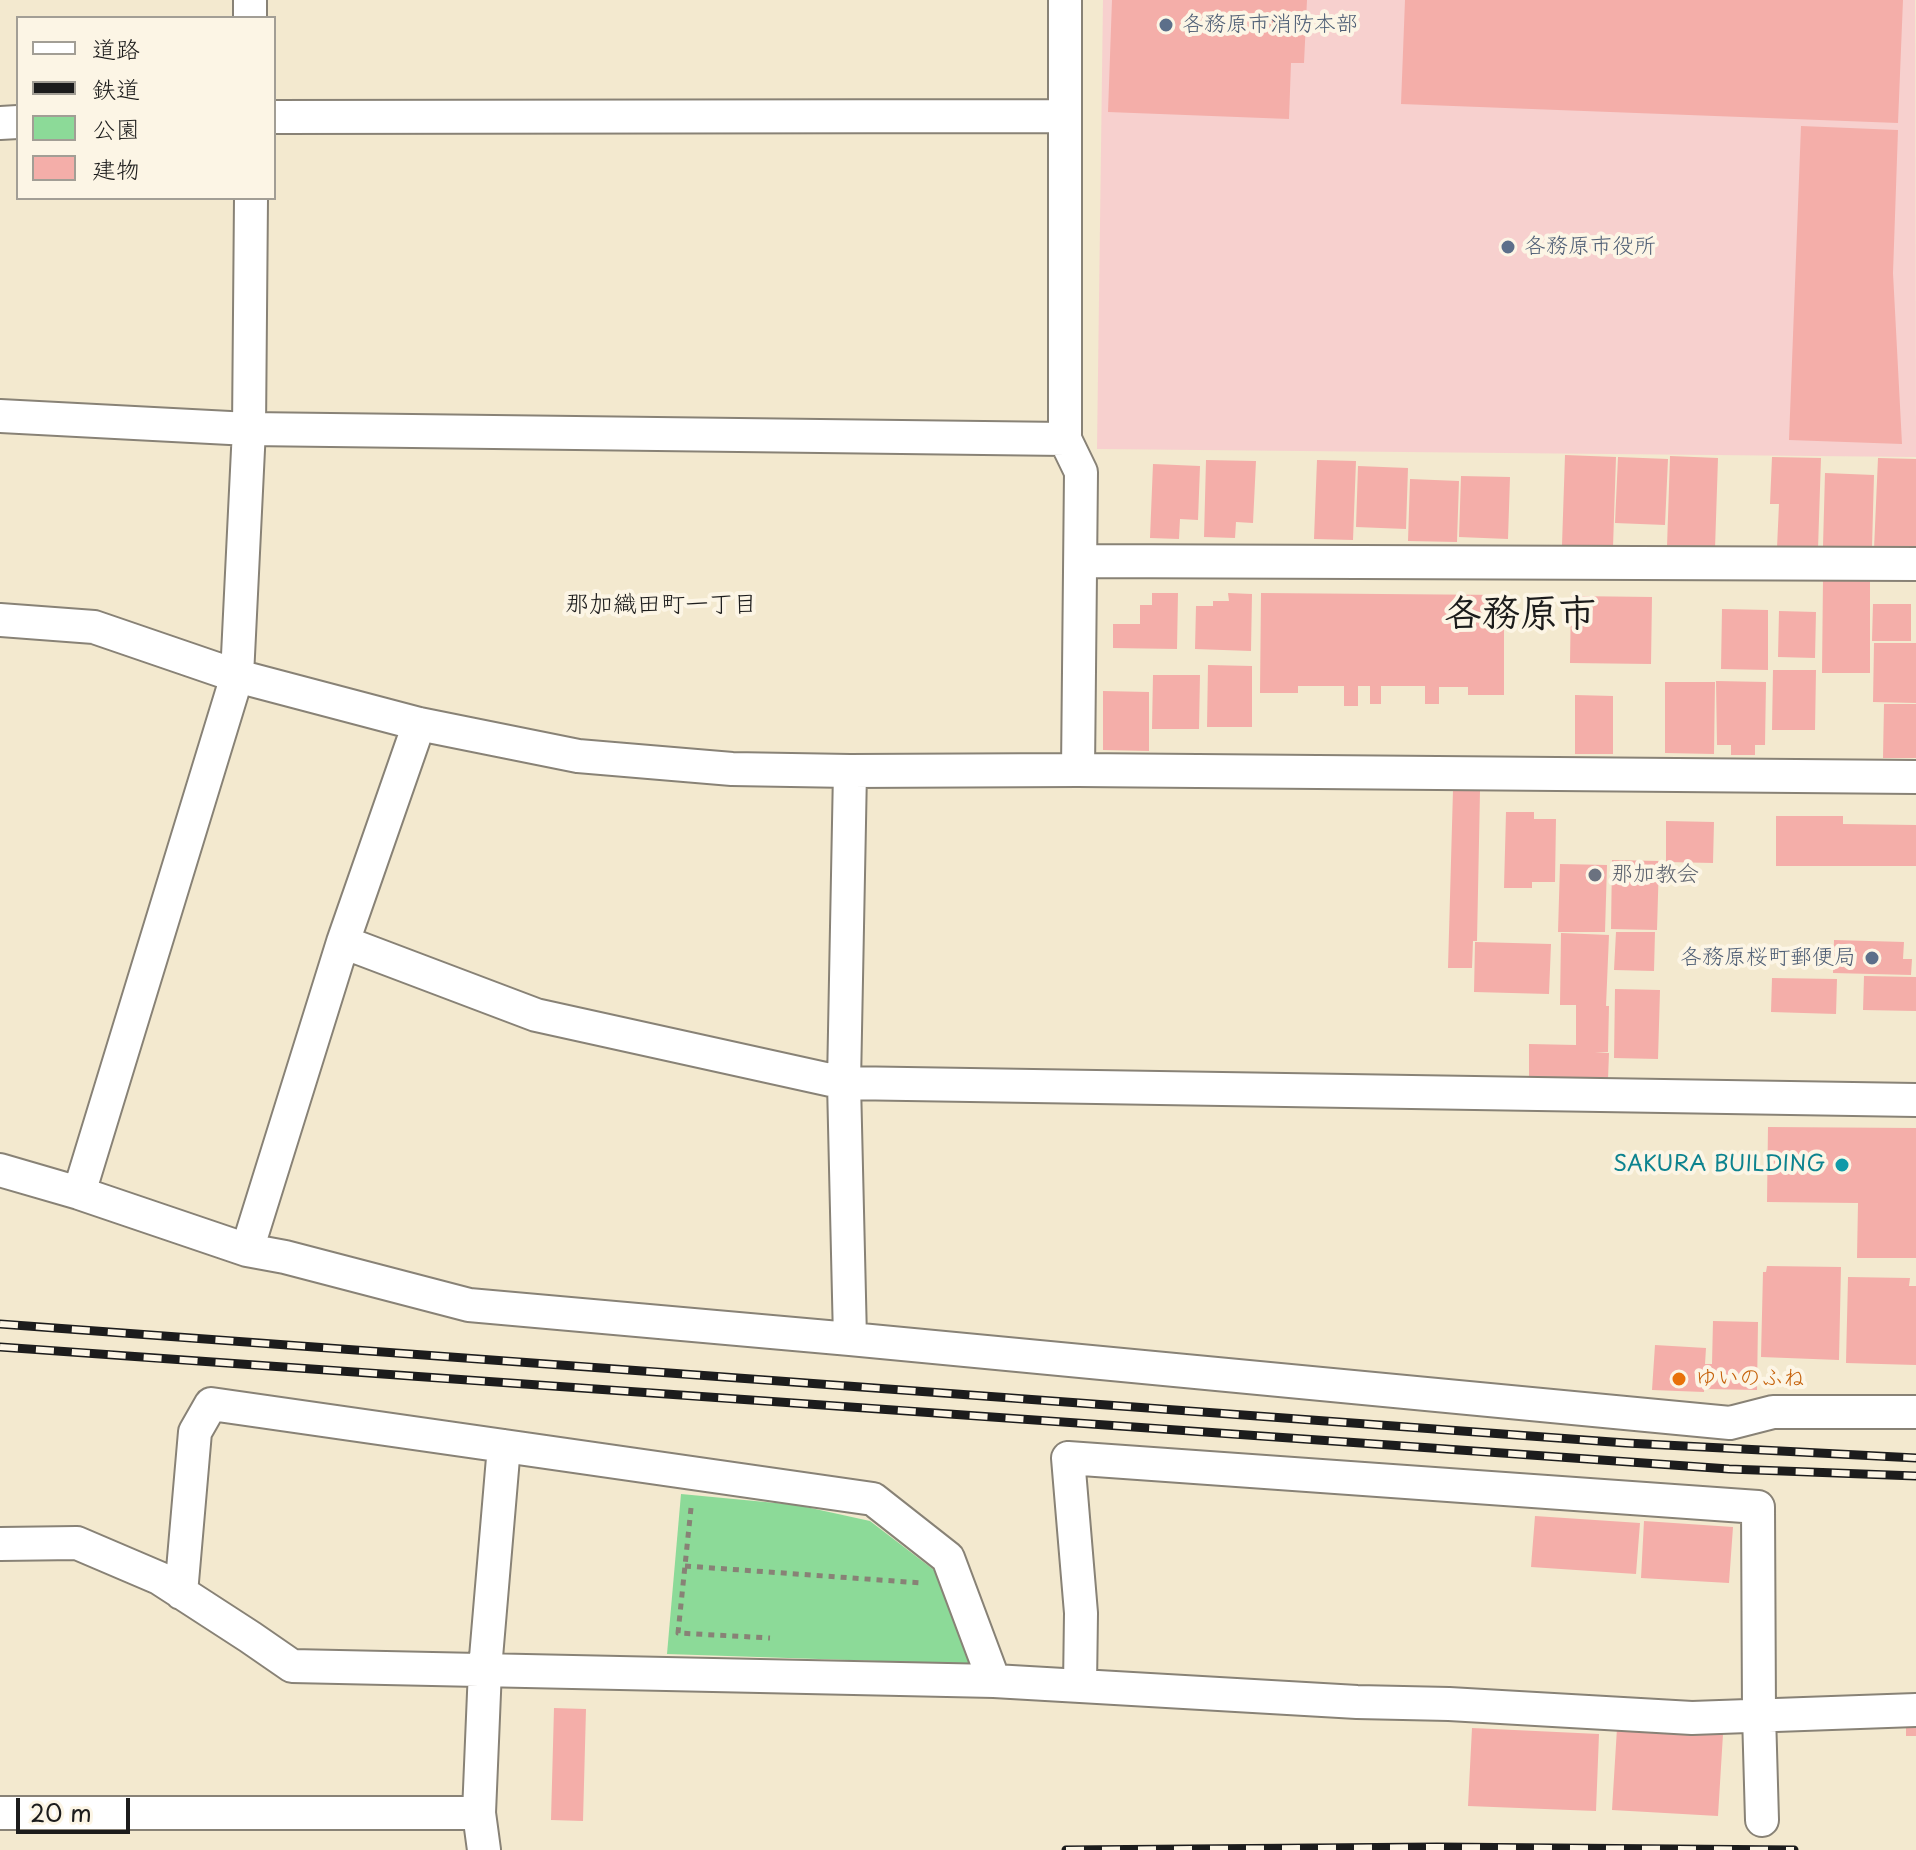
<!DOCTYPE html>
<meta charset="utf-8">
<style>
body{margin:0}
#map{position:relative;width:1916px;height:1850px;overflow:hidden;background:#f3e9cf;font-family:"Playpen Sans","Klee One",sans-serif}
canvas{display:block}
.legend{position:absolute;left:16px;top:16px;width:260px;height:184px;box-sizing:border-box;background:#fcf5e5;border:2px solid #a29e95;margin:0;padding:10px 14px;list-style:none;font-size:24px;color:#1c1c1c}
.legend li{display:flex;align-items:center;gap:16px;height:40px}
.legend b{width:40px;border:2px solid #a29e95}
.scale{position:absolute;left:16px;top:1798px;width:114px;height:36px;box-sizing:border-box;border:4px solid #1c1c1c;border-top:0;padding-left:10px;font-size:24px;line-height:28px;white-space:nowrap;color:#1c1c1c;-webkit-text-stroke:6px #fcf5e5;paint-order:stroke}
</style>
<div id="map">
<canvas width="1916" height="1850"></canvas>
<ul class="legend">
<li><b style="height:10px;background:#fff"></b>道路</li>
<li><b style="height:10px;background:#1c1c1c"></b>鉄道</li>
<li><b style="height:22px;background:#8cda98"></b>公園</li>
<li><b style="height:22px;background:#f4aea9"></b>建物</li>
</ul>
<div class="scale">20 m</div>
</div>
<script>
const context = document.querySelector('canvas').getContext('2d');
context.lineJoin = 'round';
function fillPath(path, color) { context.fillStyle = color; context.fill(path, 'evenodd'); }
const shape = rows => new Path2D(rows.map(r => 'M' + r).join(''));
function trace(path, color, width, dash) { context.strokeStyle = color; context.lineWidth = width; context.lineCap = dash ? 'butt' : 'round'; context.setLineDash(dash || []); context.stroke(path); }
function write(font, color, halo, rows, align = 'center') {
  context.font = font + ' "Playpen Sans","Klee One",sans-serif'; context.lineWidth = 8; context.setLineDash([]); context.textBaseline = 'middle'; context.strokeStyle = halo; context.fillStyle = color; for (const [text, x, y, turn = 0] of rows) {
    context.save(); context.translate(x, y); context.rotate((+turn || 0) * Math.PI / 180); context.textAlign = isNaN(turn) ? turn : align; if (halo) context.strokeText(text, 0, 0); context.fillText(text, 0, 0); context.restore();
  }
}
const built = shape([
 [1103,0,1915,0,1916,457,1097,449]
]);
const green = shape([
 [681,1494,797,1505,870,1521,934,1570,970,1664,667,1654]
]);
const building = shape([
 [1112,0,1307,0,1304,63,1291,63,1289,119,1108,112],
 [1405,0,1903,0,1898,123,1401,104],
 [1801,126,1898,130,1893,273,1902,444,1789,440],
 [1565,455,1616,457,1613,547,1562,545],
 [1670,456,1718,458,1715,549,1667,547],
 [1618,457,1668,459,1665,525,1615,523],
 [1772,457,1821,458,1818,549,1777,548,1779,504,1770,504],
 [1878,458,1916,459,1916,550,1874,549],
 [1206,460,1256,461,1253,523,1236,522,1235,538,1204,537],
 [1317,460,1356,461,1353,540,1314,539],
 [1153,464,1200,466,1198,520,1180,519,1179,539,1150,538],
 [1358,466,1408,468,1406,529,1356,527],
 [1825,473,1874,475,1872,548,1823,546],
 [1461,476,1510,477,1508,539,1459,537],
 [1410,479,1459,481,1457,542,1408,541],
 [1823,579,1870,579,1870,673,1822,673],
 [1152,593,1178,593,1177,649,1113,648,1113,624,1140,624,1140,605,1152,605],
 [1228,593,1252,594,1251,651,1195,649,1196,606,1213,606,1213,601,1229,601],
 [1261,593,1504,595,1504,695,1468,695,1468,687,1439,687,1439,704,1425,704,1425,686,1381,686,1381,704,1370,704,1370,686,1358,686,1358,706,1344,706,1344,686,1298,686,1298,693,1260,693],
 [1571,596,1652,597,1651,664,1570,663],
 [1873,604,1911,604,1911,641,1872,641],
 [1722,609,1768,610,1768,670,1721,669],
 [1779,611,1816,612,1815,658,1778,657],
 [1874,643,1916,643,1916,703,1873,702],
 [1208,665,1252,666,1252,727,1207,727],
 [1773,670,1816,670,1815,730,1772,730],
 [1153,675,1200,675,1199,729,1152,729],
 [1716,681,1766,682,1765,745,1755,745,1755,755,1731,755,1731,745,1717,745],
 [1665,682,1715,682,1714,754,1665,753],
 [1103,691,1149,692,1149,751,1103,750],
 [1575,695,1613,696,1613,754,1575,754],
 [1884,704,1916,704,1916,758,1883,758],
 [1453,790,1480,791,1477,941,1473,941,1472,968,1448,968],
 [1506,812,1534,812,1534,819,1556,819,1555,882,1532,882,1532,888,1504,888],
 [1776,816,1843,816,1843,824,1916,825,1916,866,1776,866],
 [1666,821,1714,822,1713,863,1666,862],
 [1612,860,1659,861,1657,930,1611,929],
 [1560,864,1607,865,1605,932,1558,932],
 [1616,932,1655,932,1654,971,1614,970],
 [1561,933,1609,935,1606,1006,1609,1006,1608,1052,1595,1053,1609,1053,1608,1079,1529,1077,1529,1044,1576,1045,1576,1005,1560,1005],
 [1834,940,1904,942,1903,959,1912,959,1911,975,1833,973],
 [1475,942,1551,944,1549,994,1474,992],
 [1864,976,1916,977,1916,1011,1863,1010],
 [1772,978,1837,979,1836,1014,1771,1012],
 [1615,989,1660,990,1658,1059,1614,1058],
 [1768,1127,1916,1128,1916,1258,1857,1258,1858,1203,1767,1202],
 [1767,1266,1841,1267,1839,1360,1761,1357,1763,1272,1766,1272],
 [1848,1277,1910,1278,1909,1286,1916,1286,1916,1365,1846,1363],
 [1713,1321,1758,1322,1757,1390,1706,1389,1705,1370,1704,1392,1652,1390,1655,1345,1706,1348,1705,1364,1712,1364],
 [1535,1516,1640,1523,1636,1574,1531,1567],
 [1644,1521,1733,1527,1729,1583,1641,1578],
 [554,1708,586,1709,583,1821,551,1820],
 [1906,1722,1916,1722,1916,1736,1906,1736],
 [1472,1728,1599,1734,1596,1811,1468,1806],
 [1617,1728,1723,1734,1718,1816,1612,1810]
]);
const path = shape([
 [691,1508,678,1633,770,1638],
 [685,1566,922,1583]
]);
const street = shape([
 [250,0,250,18],
 [1065,0,1065,439,1081,472,1078,770],
 [274,117,1065,116],
 [0,123,18,122],
 [0,416,249,429,1065,439],
 [1081,561,1916,564],
 [0,620,94,627,237,676,419,724,578,756,732,769,850,771,1078,770,1916,777],
 [850,771,844,1083,850,1339],
 [343,942,536,1015,844,1083,1916,1100],
 [0,1170,79,1193,247,1250,285,1257,469,1305,850,1339,1730,1423,1773,1412,1916,1412],
 [79,1193,237,676,249,429,251,198],
 [247,1250,343,942,419,724],
 [0,1544,77,1543,159,1578,250,1637,292,1666,994,1681,1357,1702,1449,1704,1692,1718,1916,1710],
 [181,1593,195,1432,211,1404,504,1446],
 [1080,1686,1081,1613,1068,1458,1758,1507,1759,1714,1762,1820],
 [0,1813,479,1813,485,1669,504,1446,873,1499,948,1558,994,1681],
 [479,1813,484,1850]
]);
const rail = shape([
 [0,1324,1626,1443,1916,1458],
 [0,1347,1729,1469,1916,1476],
 [1066,1850,1437,1847,1794,1850]
]);
const markers = [
 [1166,25,8,"#5c6f8a"],
 [1508,247,8,"#5c6f8a"],
 [1595,875,8,"#6b7280"],
 [1872,958,8,"#5c6f8a"],
 [1842,1165,8,"#0f9aa8"],
 [1679,1379,8,"#e8710a"]
];
const serviceNames = [
 ["各務原市消防本部",1182,25],
 ["各務原市役所",1524,247],
 ["各務原桜町郵便局",1856,958,"right"]
];
const worshipNames = [
 ["那加教会",1611,875]
];
const cultureNames = [
 ["SAKURA BUILDING",1826,1165]
];
const foodNames = [
 ["ゆいのふね",1695,1379]
];
const neighbourhoodNames = [
 ["那加織田町一丁目",661,605]
];
const townNames = [
 ["各務原市",1520,616]
];
fillPath(built, '#f7d0ce');
fillPath(green, '#8cda98');
fillPath(building, '#f4aea9');
trace(street, '#888276', 36);
trace(path, '#888276', 5, [6, 6]);
trace(street, '#fff', 32);
trace(rail, '#1c1c1c', 9);
trace(rail, '#fcf5e5', 6, [18]);
for (const [x, y, r, color] of markers) { const dot = new Path2D(); dot.arc(x, y, r, 0, 2 * Math.PI); context.fillStyle = color; context.fill(dot); trace(dot, '#fcf5e5', 3); }
write('22px', '#4e5e75', '#fcf5e5', serviceNames, 'left');
write('22px', '#5b616d', '#fcf5e5', worshipNames, 'left');
write('22px', '#0d838f', '#fcf5e5', cultureNames, 'right');
write('22px', '#c56008', '#fcf5e5', foodNames, 'left');
write('24px', '#1c1c1c', '#fcf5e5', neighbourhoodNames);
write('bold 38px', '#1c1c1c', '#fcf5e5', townNames);
</script>
